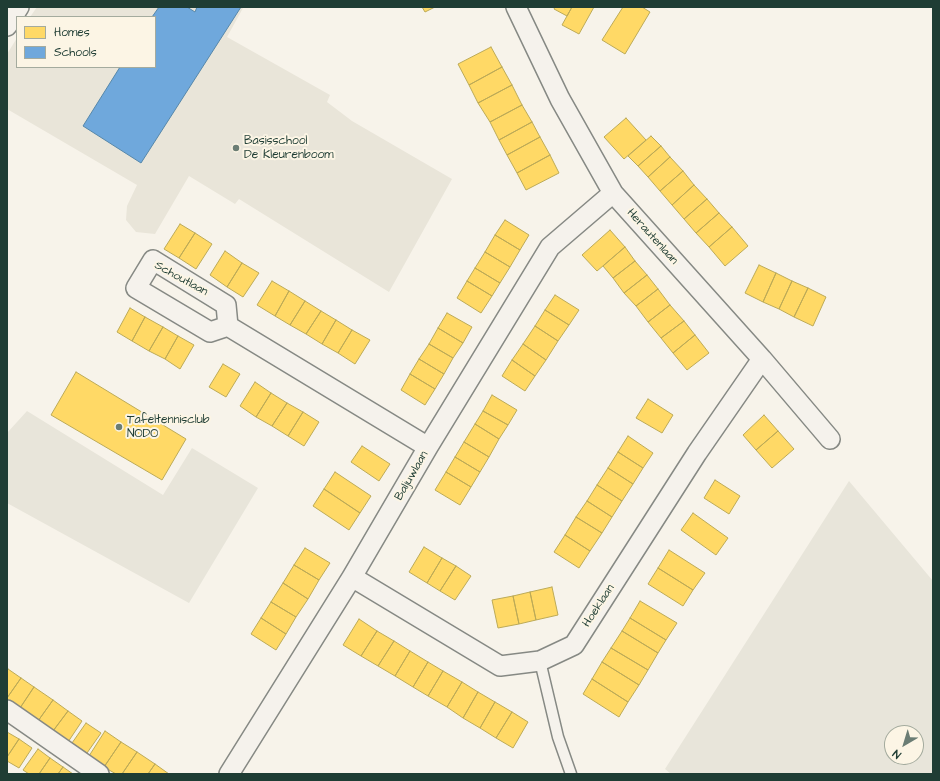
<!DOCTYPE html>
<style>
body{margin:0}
#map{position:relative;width:940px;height:781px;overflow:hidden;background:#f7f3ea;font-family:"Architects Daughter",sans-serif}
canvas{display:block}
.frame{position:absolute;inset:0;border:8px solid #1f3d34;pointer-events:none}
.legend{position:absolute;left:16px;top:16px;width:140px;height:52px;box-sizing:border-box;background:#fcf5e5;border:1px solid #a4ab9e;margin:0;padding:5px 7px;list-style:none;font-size:12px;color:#1f3d34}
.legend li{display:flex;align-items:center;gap:8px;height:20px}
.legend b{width:20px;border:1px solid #a4ab9e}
.north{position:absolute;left:884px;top:725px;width:40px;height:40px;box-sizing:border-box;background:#fcf5e5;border:1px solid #a4ab9e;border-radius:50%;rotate:218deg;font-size:11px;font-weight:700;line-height:16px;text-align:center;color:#1f3d34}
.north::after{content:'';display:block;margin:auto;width:14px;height:18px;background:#6b7d74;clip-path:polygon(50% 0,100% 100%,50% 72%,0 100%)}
</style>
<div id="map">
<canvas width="940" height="781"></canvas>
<div class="frame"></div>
<ul class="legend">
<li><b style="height:11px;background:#ffd966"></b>Homes</li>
<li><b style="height:11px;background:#6fa8dc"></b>Schools</li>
</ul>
<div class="north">N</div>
</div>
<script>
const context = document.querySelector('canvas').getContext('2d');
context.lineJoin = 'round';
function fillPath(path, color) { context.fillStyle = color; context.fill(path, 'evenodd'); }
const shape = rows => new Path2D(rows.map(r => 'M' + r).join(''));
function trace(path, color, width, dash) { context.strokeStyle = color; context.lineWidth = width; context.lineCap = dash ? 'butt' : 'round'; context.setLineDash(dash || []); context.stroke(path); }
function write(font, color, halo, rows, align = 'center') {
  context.font = font + ' "Architects Daughter",sans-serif'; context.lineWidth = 4; context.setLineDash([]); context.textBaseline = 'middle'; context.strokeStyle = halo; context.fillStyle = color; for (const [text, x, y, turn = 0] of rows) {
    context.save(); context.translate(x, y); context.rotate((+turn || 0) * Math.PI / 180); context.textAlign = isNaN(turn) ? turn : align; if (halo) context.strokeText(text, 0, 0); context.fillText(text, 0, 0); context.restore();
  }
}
const built = shape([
 [37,7,243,8,227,37,330,95,327,102,352,121,452,179,389,292,239,199,235,204,189,176,155,234,136,232,126,220,127,206,137,185,7,109,7,54,17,38,17,67,155,67,155,17,30,17]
]);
const green = shape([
 [27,411,163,495,192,448,258,488,189,603,7,503,7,433],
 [849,481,933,581,933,774,671,774,665,769],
 [892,733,916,733,916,757,892,757]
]);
const homes = shape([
 [422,7,435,7,425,12,422,7],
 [555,7,572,7,567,16,554,9,555,7],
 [572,7,594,7,579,34,562,25,572,7],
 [623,7,642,7,650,12,625,54,602,40,623,7],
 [491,47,502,67,469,85,458,64,491,47],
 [502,67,512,85,478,103,469,85,502,67],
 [512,85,522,105,490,122,478,103,512,85],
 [522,105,532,122,499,140,490,122,522,105],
 [626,118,646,140,624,159,604,137,626,118],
 [532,122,540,137,507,155,499,140,532,122],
 [651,136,661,146,638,166,628,156,651,136],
 [540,137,550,155,517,173,507,155,540,137],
 [661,146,670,157,648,177,638,166,661,146],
 [550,155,559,173,526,190,517,173,550,155],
 [670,157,683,171,660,191,648,177,670,157],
 [683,171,694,185,672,205,660,191,683,171],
 [694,185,707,199,684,219,672,205,694,185],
 [707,199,719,213,696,233,684,219,707,199],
 [719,213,732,227,709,247,696,233,719,213],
 [505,220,529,235,520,250,495,235,505,220],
 [180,224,195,233,179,258,164,249,180,224],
 [732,227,748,246,725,266,709,247,732,227],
 [610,230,625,247,597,271,582,255,610,230],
 [195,233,212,244,196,269,179,258,195,233],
 [495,235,520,250,510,267,485,252,495,235],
 [625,247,635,261,613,278,603,266,625,247],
 [225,251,242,263,227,287,210,275,225,251],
 [485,252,510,267,500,283,475,268,485,252],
 [635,261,647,275,624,293,613,278,635,261],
 [242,263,259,273,243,297,227,287,242,263],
 [759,265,776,273,763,302,745,293,759,265],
 [475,268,500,283,492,296,467,281,475,268],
 [776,273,792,281,779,309,763,302,776,273],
 [647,275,658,289,636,306,624,293,647,275],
 [272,281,289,291,275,316,257,305,272,281],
 [467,281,492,296,481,313,457,298,467,281],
 [792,281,808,288,794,317,779,309,792,281],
 [808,288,826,297,813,326,794,317,808,288],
 [658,289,670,305,648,322,636,306,658,289],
 [289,291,305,301,290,325,275,316,289,291],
 [555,295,579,310,569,325,545,310,555,295],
 [305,301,321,311,306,334,290,325,305,301],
 [670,305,684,321,661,338,648,322,670,305],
 [130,308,145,317,132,341,117,332,130,308],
 [545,310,569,325,558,341,535,326,545,310],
 [321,311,336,320,322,344,306,334,321,311],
 [447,313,472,327,463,343,438,328,447,313],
 [145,317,163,327,149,351,132,341,145,317],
 [336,320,352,330,338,353,322,344,336,320],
 [684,321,695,335,673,353,661,338,684,321],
 [535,326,558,341,546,360,523,344,535,326],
 [163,327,178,336,165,359,149,351,163,327],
 [438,328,463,343,453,358,429,344,438,328],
 [352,330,370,340,355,364,338,353,352,330],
 [695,335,709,353,687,370,673,353,695,335],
 [178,336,194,345,180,369,165,359,178,336],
 [429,344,453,358,444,374,419,359,429,344],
 [523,344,546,360,535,376,512,360,523,344],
 [419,359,444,374,435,389,410,374,419,359],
 [512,360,535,376,525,391,502,376,512,360],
 [223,364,240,374,226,397,209,387,223,364],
 [76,372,186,439,162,480,51,415,76,372],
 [410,374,435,389,425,405,401,390,410,374],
 [255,382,271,393,256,417,240,406,255,382],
 [271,393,287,403,272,426,256,417,271,393],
 [492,395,517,410,508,425,483,411,492,395],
 [648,399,673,415,662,433,636,418,648,399],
 [287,403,303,412,288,436,272,426,287,403],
 [483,411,508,425,499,439,475,424,483,411],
 [303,412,319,422,304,446,288,436,303,412],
 [764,415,778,431,756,450,743,435,764,415],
 [475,424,499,439,489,457,464,442,475,424],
 [778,431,794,449,772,468,756,450,778,431],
 [628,436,653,453,643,468,618,452,628,436],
 [464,442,489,457,480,472,455,457,464,442],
 [362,446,390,464,379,481,351,462,362,446],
 [618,452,643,468,633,484,608,468,618,452],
 [455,457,480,472,471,487,446,472,455,457],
 [608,468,633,484,622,501,597,485,608,468],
 [335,472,371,496,360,513,324,489,335,472],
 [446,472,471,487,460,505,435,490,446,472],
 [715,480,740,496,729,514,704,498,715,480],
 [597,485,622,501,612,517,587,501,597,485],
 [324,489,360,513,349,530,313,506,324,489],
 [587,501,612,517,602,533,576,517,587,501],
 [693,513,728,538,716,555,681,530,693,513],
 [576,517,602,533,590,551,565,535,576,517],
 [565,535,590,551,579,568,554,552,565,535],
 [424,547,442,558,427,583,409,572,424,547],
 [305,548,330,563,319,580,294,565,305,548],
 [669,550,705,573,693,590,658,568,669,550],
 [442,558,456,566,440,591,427,583,442,558],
 [294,565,319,580,308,599,283,583,294,565],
 [456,566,471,576,455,600,440,591,456,566],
 [658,568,693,590,683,606,648,584,658,568],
 [283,583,308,599,296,617,271,602,283,583],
 [552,587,558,615,536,620,530,592,552,587],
 [530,592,536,620,519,624,513,596,530,592],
 [513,596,519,624,498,628,492,600,513,596],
 [640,601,677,623,666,640,630,618,640,601],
 [271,602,296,617,286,634,261,618,271,602],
 [261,618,286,634,276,650,251,634,261,618],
 [630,618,666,640,658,653,622,631,630,618],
 [359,619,377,631,361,656,343,645,359,619],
 [377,631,394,641,378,666,361,656,377,631],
 [622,631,658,653,648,670,611,648,622,631],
 [394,641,410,651,395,676,378,666,394,641],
 [611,648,648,670,639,685,602,662,611,648],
 [410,651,428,662,413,687,395,676,410,651],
 [428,662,443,671,428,696,413,687,428,662],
 [602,662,639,685,628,702,592,679,602,662],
 [8,669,21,678,7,698,7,670,8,669],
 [443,671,462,682,447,707,428,696,443,671],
 [21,678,34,687,20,708,7,700,7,698,21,678],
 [592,679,628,702,619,717,583,694,592,679],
 [462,682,478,692,463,718,447,707,462,682],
 [34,687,53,700,38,721,20,708,34,687],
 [478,692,495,702,480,728,463,718,478,692],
 [53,700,68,711,53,731,38,721,53,700],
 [495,702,512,712,496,738,480,728,495,702],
 [68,711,82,721,68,742,53,731,68,711],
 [512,712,528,722,513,748,496,738,512,712],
 [86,723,101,733,87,753,72,743,86,723],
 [105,731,121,742,104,767,89,756,105,731],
 [7,732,19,739,7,757,7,732],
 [19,739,32,748,19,768,7,761,7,757,19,739],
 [121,742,137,752,122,774,116,774,104,767,121,742],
 [38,749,50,758,39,774,29,774,23,770,38,749],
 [137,752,155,764,148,774,122,774,137,752],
 [50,758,63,767,58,774,39,774,50,758],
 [155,764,169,774,148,774,155,764],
 [63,767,73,774,58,774,63,767]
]);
const schools = shape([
 [159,7,187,7,195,12,197,7,241,7,141,163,83,126,120,67,155,67,155,17,152,17,159,7]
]);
const service = shape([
 [540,661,558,737,571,774]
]);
const minor = shape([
 [516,7,560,99,613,193,762,359,830,439],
 [7,26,19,7],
 [228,326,210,332,136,288,153,260,226,305,228,326,428,447],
 [352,577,500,666,540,661,574,645,697,453,762,359],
 [7,710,99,774],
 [229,774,352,577,428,447,550,247,613,193]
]);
const markers = [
 [236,148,4,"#6b7d74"],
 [119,427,4,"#6b7d74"]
];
const poiNames = [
 ["Basisschool",244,141],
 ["De Kleurenboom",244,155],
 ["Tafeltennisclub",127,420],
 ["NODO",127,434]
];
const streetNames = [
 ["Herautenlaan",652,237,48],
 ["Schoutlaan",181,279,29],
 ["Baljuwlaan",412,476,-60],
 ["Hoeklaan",599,606,-57]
];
fillPath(built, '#e9e5d9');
fillPath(green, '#e8e5da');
fillPath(homes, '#ffd966');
trace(homes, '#bcaa57', 1);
fillPath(schools, '#6fa8dc');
trace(schools, '#5788aa', 1);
trace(service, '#868984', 13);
trace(minor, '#868984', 22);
trace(service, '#f5f2ec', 10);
trace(minor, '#f5f2ec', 19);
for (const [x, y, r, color] of markers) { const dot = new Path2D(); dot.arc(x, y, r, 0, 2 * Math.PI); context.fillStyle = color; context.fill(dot); trace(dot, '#fcf5e5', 1.5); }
write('12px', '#1f3d34', '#fcf5e5', poiNames, 'left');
write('12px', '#1f3d34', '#fcf5e5', streetNames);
</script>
